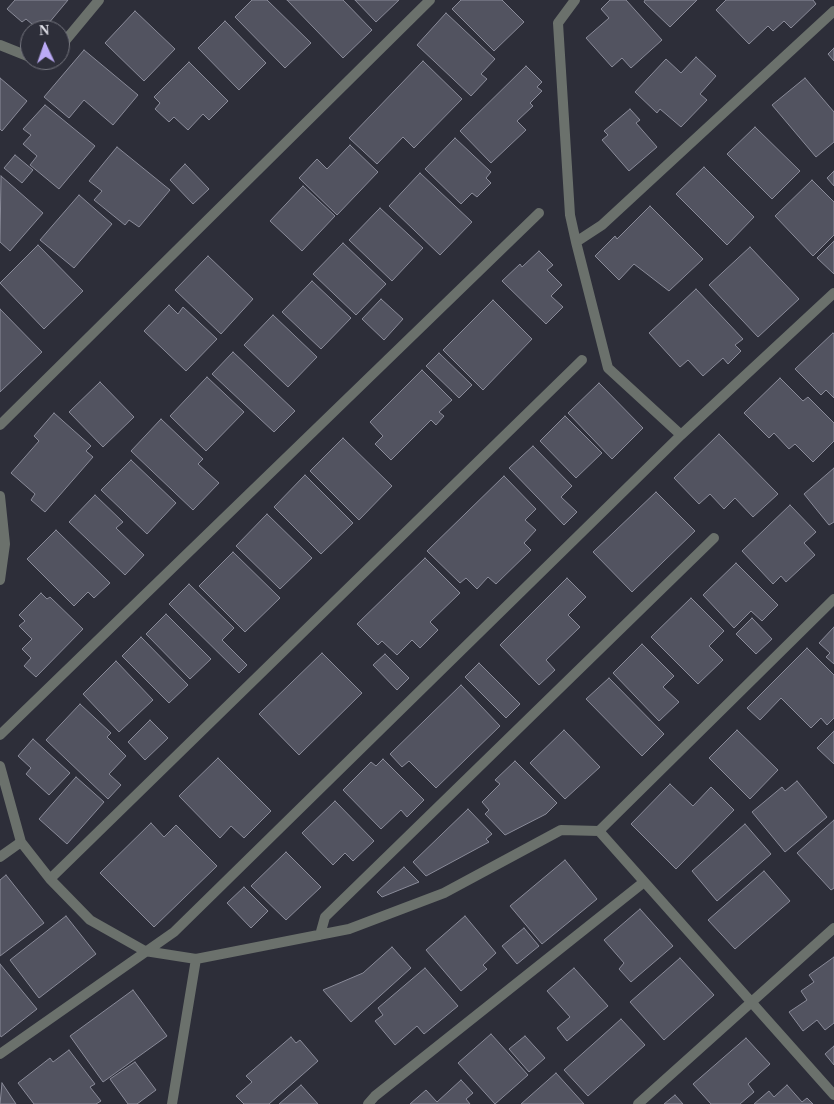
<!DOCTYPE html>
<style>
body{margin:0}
#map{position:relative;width:834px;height:1104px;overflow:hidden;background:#2d2e39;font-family:Georgia,serif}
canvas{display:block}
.north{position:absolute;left:20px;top:20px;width:50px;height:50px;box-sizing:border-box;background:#2d2e39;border:1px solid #75767f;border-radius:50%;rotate:357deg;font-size:14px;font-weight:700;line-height:20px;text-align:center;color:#e1e1e9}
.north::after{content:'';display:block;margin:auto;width:18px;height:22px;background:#bbaaf6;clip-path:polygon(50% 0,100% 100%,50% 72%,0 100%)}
</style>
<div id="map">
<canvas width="834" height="1104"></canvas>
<div class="north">N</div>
</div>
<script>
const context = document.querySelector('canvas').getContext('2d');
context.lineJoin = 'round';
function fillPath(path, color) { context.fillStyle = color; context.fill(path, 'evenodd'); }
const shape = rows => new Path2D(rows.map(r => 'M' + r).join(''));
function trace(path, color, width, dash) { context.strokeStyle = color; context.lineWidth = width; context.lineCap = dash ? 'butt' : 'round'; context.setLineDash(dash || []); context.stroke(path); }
const building = shape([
 [15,0,68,0,43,30,39,30,26,19,22,22,7,9,15,0],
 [252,0,267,0,311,43,285,68,235,17,252,0],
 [287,0,343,0,372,30,343,58,287,0],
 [355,0,399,0,376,22,355,0],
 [461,0,502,0,524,22,494,51,452,9,461,0],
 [610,0,626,0,662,40,631,68,622,58,612,67,586,38,609,18,601,9,610,0],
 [645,0,697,0,670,27,644,2,645,0],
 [726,0,813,0,816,4,791,28,784,21,773,31,768,26,749,44,716,10,726,0],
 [135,11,175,49,144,81,105,43,135,11],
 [446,13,495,59,481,74,487,79,471,96,417,45,446,13],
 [225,21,266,63,239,90,198,48,225,21],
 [834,48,834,61,828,54,834,48],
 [84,50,138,95,113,125,84,100,69,118,44,97,84,50],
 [696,57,716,76,700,94,707,100,681,127,660,109,657,113,635,92,666,59,681,73,696,57],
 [423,61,462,99,414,148,403,137,377,164,349,138,423,61],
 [189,62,228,101,209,120,203,114,188,130,174,117,169,122,155,109,160,103,154,97,189,62],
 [526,66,542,82,537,87,542,91,530,103,533,106,517,121,526,130,491,163,460,131,526,66],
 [0,78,27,101,2,131,0,129,0,78],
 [805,78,834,112,834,142,816,157,772,105,805,78],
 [45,105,95,146,59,189,30,165,37,156,23,144,31,135,23,129,45,105],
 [630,109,640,120,636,123,657,147,629,171,602,140,608,135,604,131,630,109],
 [755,127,800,171,772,199,727,154,755,127],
 [455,138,491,172,486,178,491,183,477,197,472,193,461,204,425,169,455,138],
 [350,145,378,172,337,215,299,178,317,159,327,169,350,145],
 [117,147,170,190,139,227,129,220,125,225,94,200,102,191,89,181,117,147],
 [15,155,33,170,22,183,4,168,15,155],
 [185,164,209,189,193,204,170,180,185,164],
 [704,167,754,217,727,245,676,194,704,167],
 [834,171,834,186,827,178,834,171],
 [420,173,472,222,440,255,389,206,420,173],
 [1,176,43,213,10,251,0,242,1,176],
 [812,180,834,202,834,235,813,256,775,216,812,180],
 [303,186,335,216,302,251,270,221,303,186],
 [79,195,112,224,74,268,40,240,79,195],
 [650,206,703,259,669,291,634,264,619,280,595,256,615,236,617,239,650,206],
 [380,208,423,248,392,281,349,240,380,208],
 [834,241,834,274,817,258,834,241],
 [343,243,386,284,356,315,313,274,343,243],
 [38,245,83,291,44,329,0,283,38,245],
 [750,247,799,299,758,337,709,285,750,247],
 [539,251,553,265,547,270,562,285,551,296,563,307,546,324,502,281,520,264,522,267,539,251],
 [208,256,253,299,221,334,175,290,208,256],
 [312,281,351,318,321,349,282,312,312,281],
 [696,289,743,339,735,345,741,351,728,364,723,358,703,376,688,360,680,367,649,333,696,289],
 [381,299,403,319,384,340,362,319,381,299],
 [493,300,532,339,483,390,443,350,493,300],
 [169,305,178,314,183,307,217,339,186,371,144,331,169,305],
 [0,309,42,352,0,392,0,309],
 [273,315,317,357,288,387,244,345,273,315],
 [833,333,834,334,834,398,826,390,821,395,795,369,833,333],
 [233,352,295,411,274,432,212,374,233,352],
 [439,353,472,385,459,398,426,366,439,353],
 [422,370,452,400,439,412,444,416,436,425,431,420,391,460,375,444,383,436,370,422,422,370],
 [207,377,244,412,206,451,170,416,207,377],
 [780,378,803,401,808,397,834,423,834,441,813,462,795,444,789,449,774,433,769,438,744,413,780,378],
 [100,382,134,417,103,447,69,412,100,382],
 [599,383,643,428,612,459,568,413,599,383],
 [54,413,91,446,86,451,93,457,45,512,31,500,35,494,11,473,39,441,34,436,54,413],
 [565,416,602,453,576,478,540,441,565,416],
 [161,419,203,459,198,464,219,483,193,510,131,451,161,419],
 [719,434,778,494,753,517,735,498,724,509,710,494,699,504,674,478,719,434],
 [343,438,392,486,359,520,310,471,343,438],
 [533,446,572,486,561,497,577,512,564,525,509,468,533,446],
 [131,460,176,503,147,534,101,490,131,460],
 [834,468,834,522,829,525,804,494,834,468],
 [305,475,353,523,321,554,274,507,305,475],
 [504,476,536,509,525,520,536,530,524,543,531,550,496,584,488,577,477,589,466,578,460,583,427,551,504,476],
 [656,492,695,531,632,592,593,552,656,492],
 [95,495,123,522,116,528,144,555,125,575,69,522,95,495],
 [790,505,816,532,804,543,815,555,786,582,781,576,773,584,742,551,790,505],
 [267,514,312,558,280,589,236,546,267,514],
 [56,530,110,583,94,598,88,592,74,606,27,559,56,530],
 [233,552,280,598,245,632,199,586,233,552],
 [425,558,460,593,430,622,438,630,420,648,412,640,397,655,382,641,378,645,357,624,425,558],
 [736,563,778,605,762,621,751,611,734,628,703,595,736,563],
 [567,578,586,597,568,615,580,627,546,660,555,670,539,685,500,645,567,578],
 [189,584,234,628,222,640,247,665,239,673,169,604,189,584],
 [41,593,47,599,50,597,83,629,36,677,24,666,31,658,22,649,32,639,19,626,25,621,19,615,41,593],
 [691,598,724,631,709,646,723,660,698,684,651,637,691,598],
 [166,614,211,659,190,679,146,634,166,614],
 [752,618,772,639,756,654,736,634,752,618],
 [834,627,834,664,826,657,830,653,819,643,834,627],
 [141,637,188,685,169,703,122,656,141,637],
 [642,644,674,676,663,687,679,702,659,721,613,673,642,644],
 [807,648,834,675,834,718,827,725,821,718,811,728,781,698,760,720,747,708,807,648],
 [322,653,362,693,299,755,259,714,322,653],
 [385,654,409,678,397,690,373,665,385,654],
 [116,661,153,700,119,732,83,694,116,661],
 [479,663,520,704,506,718,465,677,479,663],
 [609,678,664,734,642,756,586,699,609,678],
 [461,685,500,726,436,788,409,761,402,767,390,754,461,685],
 [80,704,111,733,107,737,126,756,109,774,121,785,108,799,46,740,80,704],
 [150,720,168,738,145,760,128,742,150,720],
 [564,730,600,767,565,799,530,763,564,730],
 [737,730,778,770,750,799,709,758,737,730],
 [834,731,834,764,817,748,834,731],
 [33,739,70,773,49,795,26,774,31,768,18,756,33,739],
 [218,758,271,811,244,838,231,826,220,838,179,796,218,758],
 [383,759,424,800,407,817,401,810,381,829,343,790,371,762,376,766,383,759],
 [515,761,557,803,546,814,505,835,485,814,489,810,482,802,500,784,495,780,515,761],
 [76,777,104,802,67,844,39,819,76,777],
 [797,781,827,817,785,852,752,812,782,787,785,791,797,781],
 [670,784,693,806,711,787,734,810,676,869,631,824,670,784],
 [335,801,374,841,353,861,345,853,333,865,302,833,335,801],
 [468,809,492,834,486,839,489,842,426,876,413,862,468,809],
 [834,820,834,888,831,890,797,853,834,820],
 [151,823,164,837,176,825,217,866,154,927,100,873,151,823],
 [745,824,771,854,717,901,692,871,745,824],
 [286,852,321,887,286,920,251,886,286,852],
 [565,860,597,899,542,944,510,906,565,860],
 [404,867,419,882,382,897,377,892,404,867],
 [764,871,790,901,735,949,708,920,764,871],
 [6,875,44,923,0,956,0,880,6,875],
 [244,887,268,911,251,928,227,903,244,887],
 [640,909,673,946,631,982,619,969,624,963,604,940,640,909],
 [66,916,96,954,39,998,10,960,66,916],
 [465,916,496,953,483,965,487,969,461,991,426,950,465,916],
 [524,928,539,946,517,964,502,946,524,928],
 [392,947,411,968,351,1022,323,990,363,973,392,947],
 [834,957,834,1023,825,1030,817,1020,803,1031,789,1012,807,1000,801,991,814,982,809,975,834,957],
 [680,958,714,995,664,1040,630,1002,680,958],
 [0,964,37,1009,1,1037,0,1035,0,964],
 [425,968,458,1006,424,1034,417,1026,395,1045,375,1021,383,1015,378,1008,425,968],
 [574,968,608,1006,567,1041,557,1028,570,1017,547,991,574,968],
 [133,990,167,1036,103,1082,70,1036,133,990],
 [621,1019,645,1045,588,1096,564,1070,621,1019],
 [491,1034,528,1075,495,1104,458,1063,491,1034],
 [525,1036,545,1058,529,1072,509,1049,525,1036],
 [291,1037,296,1043,300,1040,318,1061,269,1104,244,1104,236,1096,252,1082,246,1076,291,1037],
 [746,1038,770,1064,748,1084,754,1092,740,1104,711,1104,693,1084,746,1038],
 [834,1046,834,1065,825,1054,834,1046],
 [69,1050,95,1084,90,1087,101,1101,96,1104,34,1104,18,1083,50,1058,53,1062,69,1050],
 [135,1062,156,1090,137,1104,128,1104,110,1079,135,1062],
 [556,1073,584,1104,521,1104,556,1073],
 [461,1080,473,1093,466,1099,470,1104,410,1104,426,1090,437,1102,461,1080],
 [2,1083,16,1104,0,1104,2,1083],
 [301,1085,318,1104,279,1104,301,1085],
 [787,1085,802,1102,807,1098,813,1104,754,1104,769,1091,774,1097,787,1085],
 [675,1095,683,1104,664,1104,675,1095]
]);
const minor = shape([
 [575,0,558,23,570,215,576,242,608,368,681,435],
 [0,45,30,57],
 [60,47,99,0],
 [38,60,46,63,49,60],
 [576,242,602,225,834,11],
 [0,425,430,0],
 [0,496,5,544,0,580],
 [0,735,539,213],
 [0,766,21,842,50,879,90,920,145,951,196,959,349,929,444,893,561,830,599,831,834,1095],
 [599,831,834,599],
 [0,857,21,842],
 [50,879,582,360],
 [320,935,325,917,714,538],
 [0,1054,174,932,681,435,834,293],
 [172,1104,196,959],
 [368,1104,375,1096,644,882],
 [638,1104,834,928]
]);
fillPath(building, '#525360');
trace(building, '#8a8b99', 1);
trace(minor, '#6b716c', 10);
</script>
